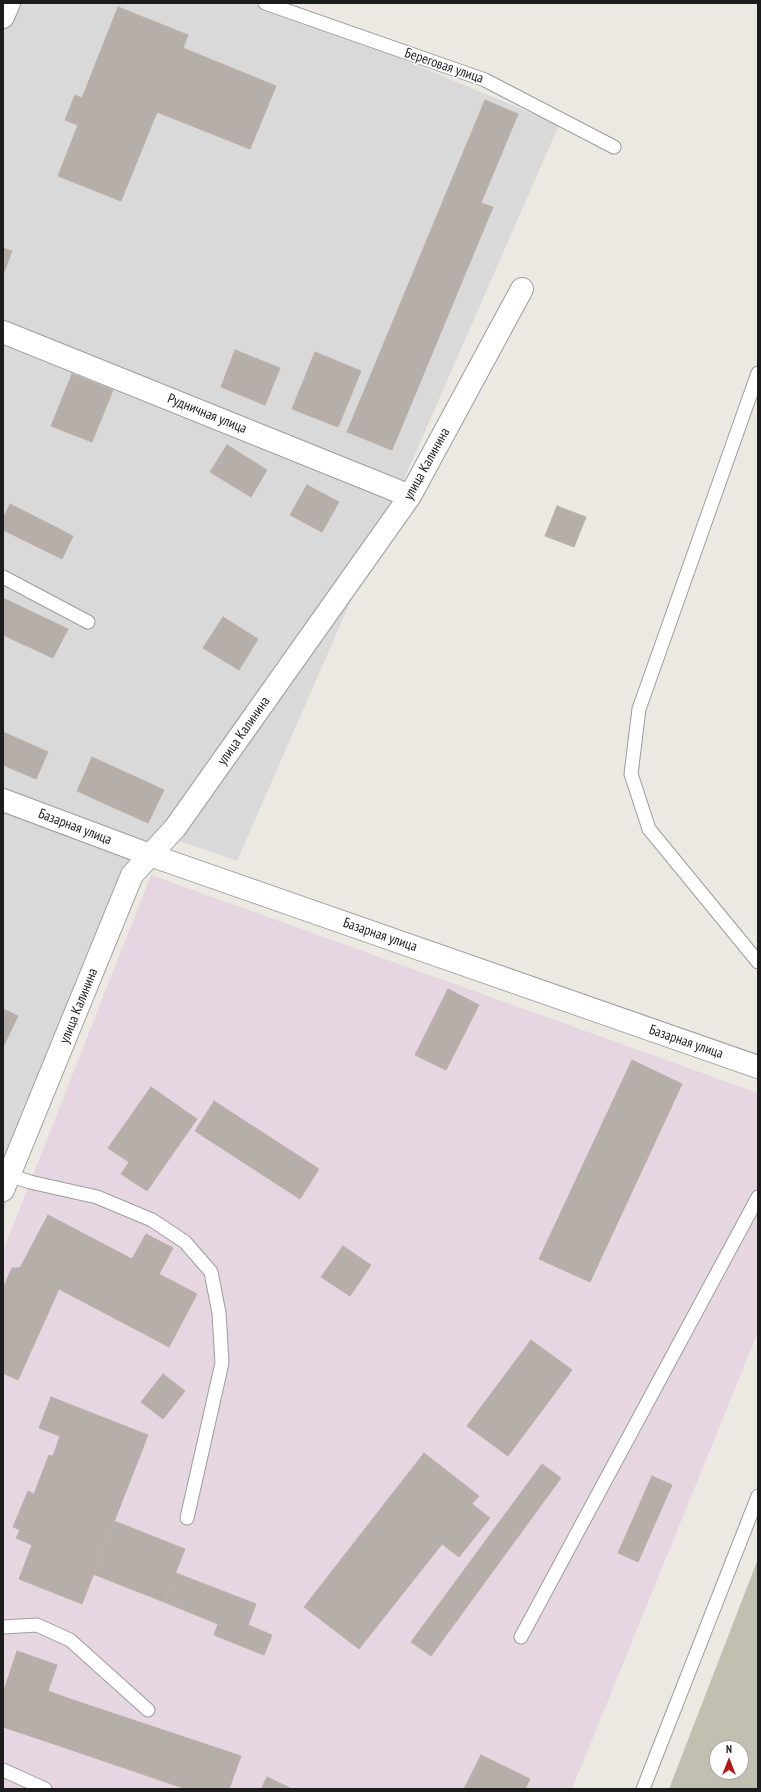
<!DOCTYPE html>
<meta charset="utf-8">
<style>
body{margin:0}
#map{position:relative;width:761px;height:1792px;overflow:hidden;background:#ece9e3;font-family:"PT Sans Narrow",sans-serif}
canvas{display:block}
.frame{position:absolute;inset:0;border:4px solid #1c1c1c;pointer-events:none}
.north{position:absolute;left:709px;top:1740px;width:40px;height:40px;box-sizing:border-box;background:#fff;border:1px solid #a4a4a4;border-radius:50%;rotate:0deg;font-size:11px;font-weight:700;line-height:16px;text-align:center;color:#1c1c1c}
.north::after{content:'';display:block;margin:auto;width:14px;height:18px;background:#b2161a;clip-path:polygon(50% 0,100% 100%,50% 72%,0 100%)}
</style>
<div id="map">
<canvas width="761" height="1792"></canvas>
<div class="frame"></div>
<div class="north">N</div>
</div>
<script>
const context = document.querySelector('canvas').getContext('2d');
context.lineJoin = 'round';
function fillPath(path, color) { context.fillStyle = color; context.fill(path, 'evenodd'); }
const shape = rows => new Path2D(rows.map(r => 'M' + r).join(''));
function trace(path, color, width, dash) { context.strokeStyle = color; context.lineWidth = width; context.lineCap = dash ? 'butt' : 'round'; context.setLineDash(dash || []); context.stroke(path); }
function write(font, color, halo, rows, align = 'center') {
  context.font = font + ' "PT Sans Narrow",sans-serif'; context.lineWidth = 3; context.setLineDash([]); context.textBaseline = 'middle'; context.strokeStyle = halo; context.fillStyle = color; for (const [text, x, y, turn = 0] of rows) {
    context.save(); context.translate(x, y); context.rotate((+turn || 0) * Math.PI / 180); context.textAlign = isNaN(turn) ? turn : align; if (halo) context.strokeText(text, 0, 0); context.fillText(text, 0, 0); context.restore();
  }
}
const residential = shape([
 [3,3,269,3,559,125,237,861,157,833,3,1212]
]);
const industrial = shape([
 [151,875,758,1093,758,1332,572,1789,3,1789,3,1251]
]);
const construction = shape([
 [758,1559,758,1789,669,1789],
 [717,1748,741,1748,741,1772,717,1772]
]);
const building = shape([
 [118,7,188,35,183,48,276,86,250,149,157,112,121,201,58,176,78,125,65,120,75,95,82,98,118,7],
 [485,100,518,114,481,203,493,207,392,450,347,432,485,100],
 [3,248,12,251,3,275,3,248],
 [235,350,280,368,265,405,221,387,235,350],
 [315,352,361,371,338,427,292,409,315,352],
 [72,374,113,390,92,442,51,426,72,374],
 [227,445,267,470,251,497,210,472,227,445],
 [307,485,339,502,322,532,290,515,307,485],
 [10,504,73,536,62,559,3,530,3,519,10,504],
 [557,506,586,517,574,547,545,536,557,506],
 [3,598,68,629,53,658,3,635,3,598],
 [223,617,258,639,239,670,203,648,223,617],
 [3,732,48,752,36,779,3,765,3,732],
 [92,757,164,790,148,823,77,791,92,757],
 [448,989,479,1005,446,1070,415,1055,448,989],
 [3,1009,18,1016,3,1047,3,1009],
 [632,1060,682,1084,590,1282,539,1259,632,1060],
 [151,1087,197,1119,147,1191,121,1174,129,1162,108,1148,151,1087],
 [214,1101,319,1169,300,1199,195,1131,214,1101],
 [48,1215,132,1259,146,1234,173,1248,159,1274,197,1294,169,1347,59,1289,18,1380,3,1373,3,1288,12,1268,20,1268,48,1215],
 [343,1246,371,1265,350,1296,321,1277,343,1246],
 [531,1340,572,1370,508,1456,467,1426,531,1340],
 [163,1374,185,1391,163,1419,141,1402,163,1374],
 [51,1397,148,1435,82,1604,19,1579,32,1545,16,1538,20,1530,13,1527,28,1491,34,1494,49,1455,53,1456,60,1436,39,1428,51,1397],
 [424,1453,479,1496,472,1504,490,1518,459,1557,442,1544,359,1649,304,1607,424,1453],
 [542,1464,561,1478,431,1656,411,1642,542,1464],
 [652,1476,672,1485,638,1562,618,1553,652,1476],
 [114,1521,185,1549,164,1602,93,1574,114,1521],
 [176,1573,256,1604,248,1625,272,1635,264,1655,214,1635,218,1624,164,1602,176,1573],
 [17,1651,57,1665,48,1691,70,1699,54,1744,3,1727,3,1693,17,1651],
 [70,1699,241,1756,229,1789,186,1789,54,1744,70,1699],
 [481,1755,530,1779,525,1789,464,1789,481,1755],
 [267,1777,292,1789,261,1789,267,1777]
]);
const service = shape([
 [265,3,485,80,614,147],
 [758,373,639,709,631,774,649,829,758,962],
 [3,577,88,622],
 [9,1175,30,1182,97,1197,152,1220,185,1242,211,1272,219,1313,222,1363,187,1518],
 [3,1627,37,1625,70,1640,148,1710],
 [521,1637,758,1197],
 [3,1770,45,1789],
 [643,1789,758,1496]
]);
const minor = shape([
 [3,17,9,3],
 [3,332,410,496],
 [3,800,150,855,758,1067],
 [3,1190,132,875,175,828,410,496,522,289]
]);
const streetNames = [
 ["Береговая улица",444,66,19],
 ["Рудничная улица",207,414,22],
 ["улица Калинина",427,464,-61],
 ["улица Калинина",244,731,-55],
 ["Базарная улица",75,827,21],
 ["Базарная улица",380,935,19],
 ["улица Калинина",79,1006,-68],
 ["Базарная улица",686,1042,19]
];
fillPath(residential, '#dad9d9');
fillPath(industrial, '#e5d6e2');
fillPath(construction, '#c0bfb0');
fillPath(building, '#b5aea9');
trace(building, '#bcb0a7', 1);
trace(service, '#9d9d9d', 15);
trace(minor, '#9d9d9d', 24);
trace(service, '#fff', 13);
trace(minor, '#fff', 22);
write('14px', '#1c1c1c', '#fff', streetNames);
</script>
